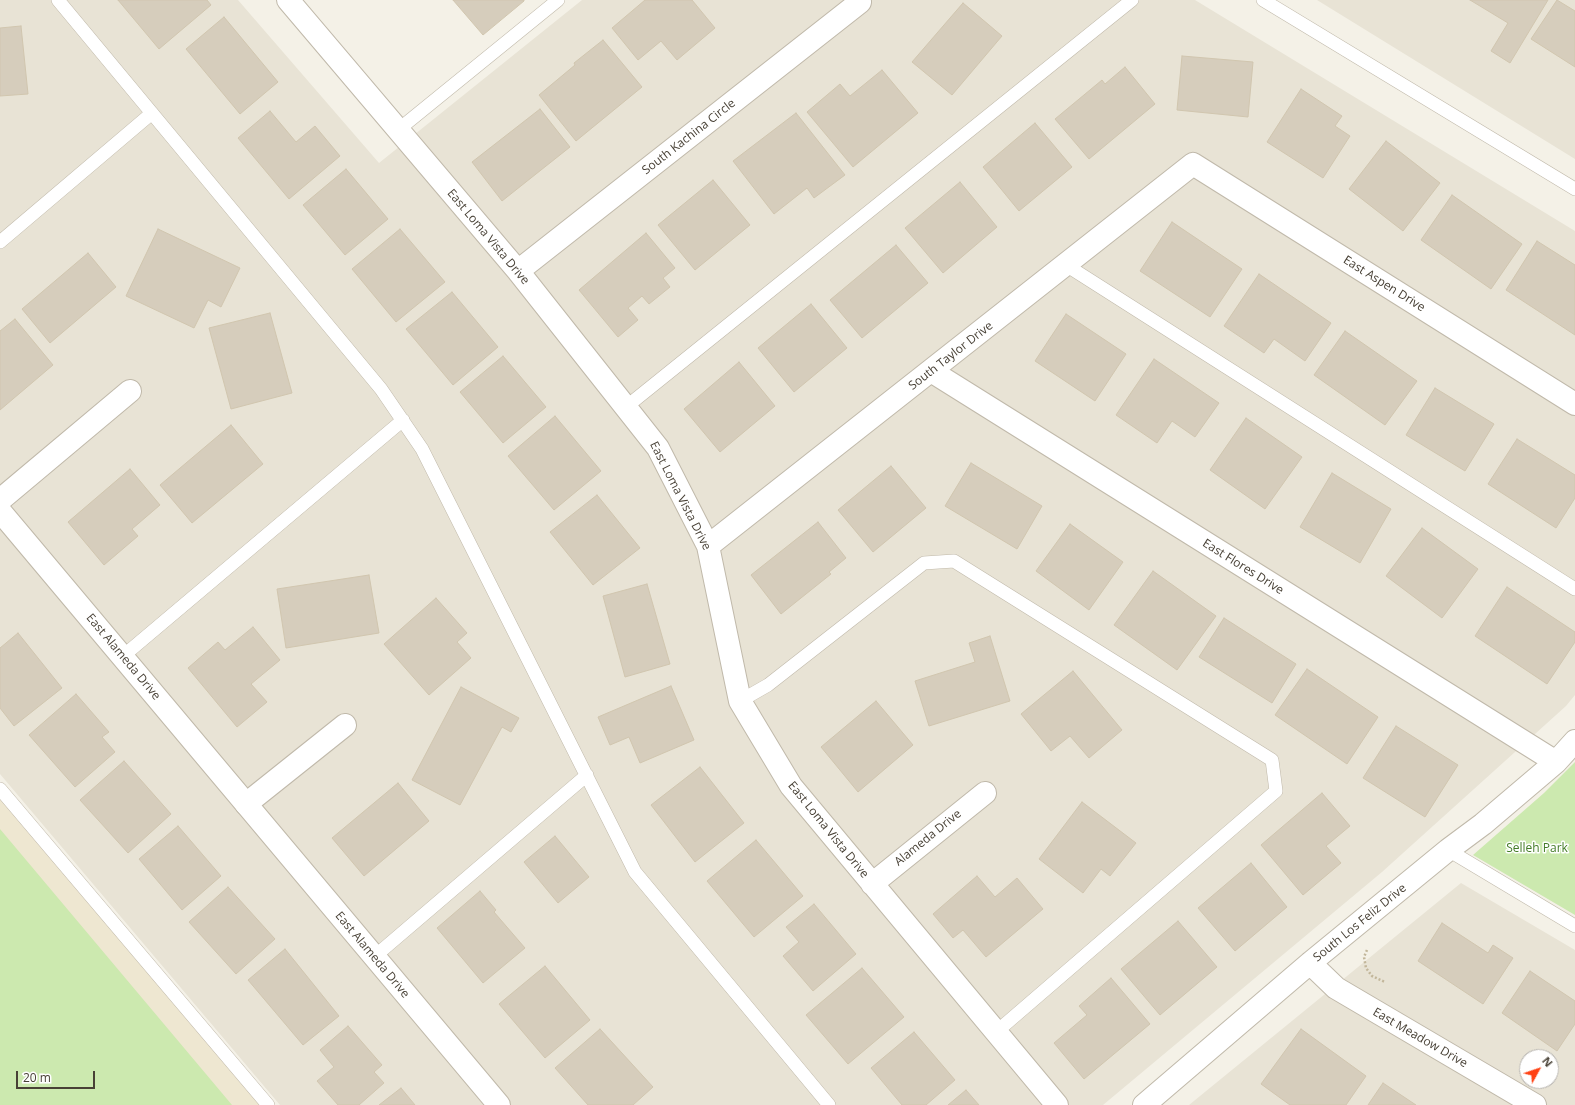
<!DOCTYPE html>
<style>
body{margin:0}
#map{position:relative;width:1575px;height:1105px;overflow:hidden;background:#f4f1e7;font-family:"Open Sans",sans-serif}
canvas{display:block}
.north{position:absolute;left:1519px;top:1049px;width:40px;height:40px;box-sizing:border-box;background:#fff;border:1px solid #b6b3af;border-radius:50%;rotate:50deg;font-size:11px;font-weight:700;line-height:16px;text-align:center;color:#484136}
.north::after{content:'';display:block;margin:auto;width:14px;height:18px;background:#ff4214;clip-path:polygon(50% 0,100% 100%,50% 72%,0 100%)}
.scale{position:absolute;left:16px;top:1071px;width:79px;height:18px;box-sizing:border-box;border:2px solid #484136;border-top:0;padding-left:5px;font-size:12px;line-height:14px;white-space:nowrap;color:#484136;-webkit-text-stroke:3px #fff;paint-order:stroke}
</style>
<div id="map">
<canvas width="1575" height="1105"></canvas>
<div class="north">N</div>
<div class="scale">20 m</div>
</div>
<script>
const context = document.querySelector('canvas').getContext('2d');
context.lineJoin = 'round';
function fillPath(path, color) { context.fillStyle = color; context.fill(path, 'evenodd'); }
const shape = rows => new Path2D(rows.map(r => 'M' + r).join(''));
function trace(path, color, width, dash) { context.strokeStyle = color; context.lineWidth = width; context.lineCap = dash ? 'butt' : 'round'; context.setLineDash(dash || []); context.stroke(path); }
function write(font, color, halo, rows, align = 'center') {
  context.font = font + ' "Open Sans",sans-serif'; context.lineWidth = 3; context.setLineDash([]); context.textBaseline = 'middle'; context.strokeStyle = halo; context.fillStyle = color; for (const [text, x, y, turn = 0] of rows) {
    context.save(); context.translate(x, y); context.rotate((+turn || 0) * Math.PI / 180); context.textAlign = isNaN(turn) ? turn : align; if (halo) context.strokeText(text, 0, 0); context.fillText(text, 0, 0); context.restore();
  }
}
const residential = shape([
 [0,0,238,0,379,163,582,0,1195,0,1575,231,1575,695,1566,706,1382,872,1103,1105,280,1105,0,774],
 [1317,0,1575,0,1575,159],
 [1461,883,1575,950,1575,1105,1189,1105],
 [1527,1057,1551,1057,1551,1081,1527,1081]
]);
const education = shape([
 [0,782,270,1105,0,1105]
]);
const green = shape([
 [1575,762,1575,915,1473,855,1544,793],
 [0,829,232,1105,0,1105]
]);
const building = shape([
 [118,0,207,0,211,5,159,49,118,0],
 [453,0,524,0,524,1,483,35,453,0],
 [645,0,692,0,715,28,677,60,661,41,638,60,612,28,645,0],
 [1470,0,1548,0,1510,63,1491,51,1508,23,1470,0],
 [1557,0,1575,11,1575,67,1531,39,1557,0],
 [963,3,1002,36,952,95,912,62,963,3],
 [224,17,278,82,240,114,186,49,224,17],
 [21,26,28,94,0,96,0,28,21,26],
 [603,40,642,87,576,141,539,95,575,65,574,63,603,40],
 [1182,56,1253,62,1248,117,1177,110,1182,56],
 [1125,67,1155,104,1089,159,1055,119,1102,80,1105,84,1125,67],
 [882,70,918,113,853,167,807,112,840,84,850,96,882,70],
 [1301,89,1342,116,1335,126,1350,136,1323,178,1267,142,1301,89],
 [540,109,570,147,502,201,472,162,540,109],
 [270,111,296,142,315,126,340,156,289,199,238,138,270,111],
 [796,113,845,175,814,198,807,188,774,214,733,161,796,113],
 [1035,123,1072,167,1019,211,983,167,1035,123],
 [1386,141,1440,183,1403,231,1349,189,1386,141],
 [346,169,388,219,345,255,303,205,346,169],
 [713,180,750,225,695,270,658,225,713,180],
 [960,182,997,227,943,273,905,228,960,182],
 [1452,195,1522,244,1491,289,1421,240,1452,195],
 [1172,222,1242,269,1210,317,1140,271,1172,222],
 [158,229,240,268,221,307,208,300,194,328,126,296,158,229],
 [400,229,445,282,396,322,352,269,400,229],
 [646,233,675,268,663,278,670,287,649,304,642,296,628,308,638,320,618,337,579,290,646,233],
 [1537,241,1575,265,1575,335,1506,290,1537,241],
 [896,245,928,283,862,338,830,300,896,245],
 [88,253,116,287,50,343,22,309,88,253],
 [1259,274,1331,323,1305,361,1274,339,1264,353,1224,326,1259,274],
 [452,292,498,347,453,385,406,329,452,292],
 [811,304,847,348,794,392,758,348,811,304],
 [270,313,292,393,231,409,209,328,270,313],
 [1066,314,1126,354,1095,401,1035,361,1066,314],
 [15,319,53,365,0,410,0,331,15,319],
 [1345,331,1417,381,1385,425,1314,375,1345,331],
 [503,356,546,407,503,443,460,392,503,356],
 [1154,359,1219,403,1195,437,1172,421,1157,443,1116,415,1154,359],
 [739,362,775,406,720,452,684,409,739,362],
 [1435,388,1494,424,1465,471,1406,435,1435,388],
 [555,416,601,471,554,510,508,456,555,416],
 [1246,418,1302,457,1265,509,1210,470,1246,418],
 [231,425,263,464,192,523,160,485,231,425],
 [1517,439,1575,475,1575,498,1556,528,1488,484,1517,439],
 [971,463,1042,506,1017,549,945,506,971,463],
 [891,466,926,508,873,552,838,510,891,466],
 [130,469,160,505,132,529,138,536,104,565,68,522,130,469],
 [1332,473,1391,509,1360,563,1300,527,1332,473],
 [597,495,640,548,593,585,550,532,597,495],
 [818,522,846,558,829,572,831,574,781,614,751,575,818,522],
 [1070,524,1123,562,1089,610,1036,571,1070,524],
 [1422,528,1478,569,1442,618,1386,576,1422,528],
 [1153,571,1216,616,1177,670,1114,625,1153,571],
 [369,575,379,633,286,648,277,589,369,575],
 [647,584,670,664,625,677,603,596,647,584],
 [1507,587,1575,632,1575,642,1547,684,1475,636,1507,587],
 [436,598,467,633,457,642,471,658,429,695,384,644,436,598],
 [1224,618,1296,664,1272,703,1199,657,1224,618],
 [253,627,280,660,251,684,267,702,237,727,188,668,218,642,225,650,253,627],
 [18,633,62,688,14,726,0,708,0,648,18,633],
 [990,636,1010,701,929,726,915,681,975,662,969,643,990,636],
 [1307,669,1378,717,1347,764,1275,715,1307,669],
 [1073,671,1122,730,1089,758,1070,736,1051,751,1021,714,1073,671],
 [671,686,694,740,640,763,629,737,610,745,598,717,671,686],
 [461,687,519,718,511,732,502,727,460,805,412,780,461,687],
 [76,694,109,732,102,737,115,752,75,787,29,735,76,694],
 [876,701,913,745,858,792,821,747,876,701],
 [1396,726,1458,765,1425,817,1363,778,1396,726],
 [124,761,171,814,128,853,80,800,124,761],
 [700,767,744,823,695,862,651,805,700,767],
 [398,783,429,821,364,876,332,838,398,783],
 [1322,793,1350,826,1326,846,1341,863,1303,895,1261,845,1322,793],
 [1082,802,1136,843,1110,876,1101,869,1083,893,1039,859,1082,802],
 [178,826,221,876,182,910,139,859,178,826],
 [555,836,589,877,558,903,524,862,555,836],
 [756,840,803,896,754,937,707,881,756,840],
 [1251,863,1287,907,1235,951,1198,908,1251,863],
 [977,876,995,897,1017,878,1043,909,986,957,963,930,953,938,933,914,977,876],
 [228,887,275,939,236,974,189,922,228,887],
 [480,891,496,910,494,912,525,948,483,983,437,928,480,891],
 [814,904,856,954,813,991,783,956,799,942,786,927,814,904],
 [1178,921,1217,967,1160,1015,1121,969,1178,921],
 [1442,923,1488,953,1493,945,1513,958,1483,1004,1418,961,1442,923],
 [285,949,339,1016,303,1045,248,980,285,949],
 [545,966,590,1020,545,1058,499,1004,545,966],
 [862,968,904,1017,848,1064,806,1015,862,968],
 [1530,971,1575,1001,1575,1024,1557,1051,1502,1013,1530,971],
 [1111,978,1150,1024,1084,1079,1054,1043,1087,1015,1079,1006,1111,978],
 [348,1026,382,1065,374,1072,384,1083,359,1105,338,1105,317,1081,334,1067,320,1050,348,1026],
 [600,1029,653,1087,633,1105,588,1105,555,1068,600,1029],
 [1301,1029,1366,1076,1346,1105,1290,1105,1261,1084,1301,1029],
 [914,1032,955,1080,926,1105,902,1105,871,1068,914,1032],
 [1383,1083,1416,1105,1368,1105,1383,1083],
 [401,1088,415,1105,379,1105,401,1088],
 [966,1090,979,1105,948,1105,966,1090]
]);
const path = shape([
 [1367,950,1364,957,1366,968,1372,976,1385,982]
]);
const service = shape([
 [58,0,381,389,422,449,635,872,829,1105],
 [1263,0,1575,189],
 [398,130,558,0],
 [0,242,152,113],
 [1066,265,1575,589],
 [626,407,1132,0],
 [122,657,403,420],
 [740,701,768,685,924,563,954,561,1272,760,1276,791,995,1033],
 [0,789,268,1105],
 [1448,850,1575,926],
 [374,957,587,775]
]);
const minor = shape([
 [288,0,518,271,658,448,708,546,740,701,791,786,1057,1105],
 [518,271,860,2],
 [931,371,1556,762],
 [0,500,130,391],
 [708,546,1193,164,1575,404],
 [246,804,345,725],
 [872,884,985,793],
 [1310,963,1336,988,1535,1105],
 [1144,1105,1310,963,1448,850,1483,824,1556,762,1575,741]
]);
const tertiary = shape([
 [0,511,499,1105]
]);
const streetNames = [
 ["South Kachina Circle",689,137,-38],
 ["East Loma Vista Drive",488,237,50],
 ["East Aspen Drive",1384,284,32],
 ["South Taylor Drive",951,356,-38],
 ["East Loma Vista Drive",680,496,63],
 ["East Flores Drive",1243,567,32],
 ["East Alameda Drive",123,657,50],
 ["East Loma Vista Drive",828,830,51],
 ["Alameda Drive",928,838,-39],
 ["South Los Feliz Drive",1360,923,-39],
 ["East Alameda Drive",372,955,50],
 ["East Meadow Drive",1420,1038,30]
];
const parkNames = [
 ["Selleh Park",1537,849]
];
fillPath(residential, '#e8e3d5');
fillPath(education, '#eee7d1');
fillPath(green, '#cce9af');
fillPath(building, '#d6cdbc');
trace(building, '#d1c6af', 1);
trace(service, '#c0b9aa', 14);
trace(minor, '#c0b9aa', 24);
trace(tertiary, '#c0b9aa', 24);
trace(path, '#c2b69a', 2.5, [2, 2]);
trace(service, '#fff', 13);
trace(minor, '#fff', 22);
trace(tertiary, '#fff', 22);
write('12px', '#484136', '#fff', streetNames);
write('12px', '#437b27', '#fff', parkNames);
</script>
